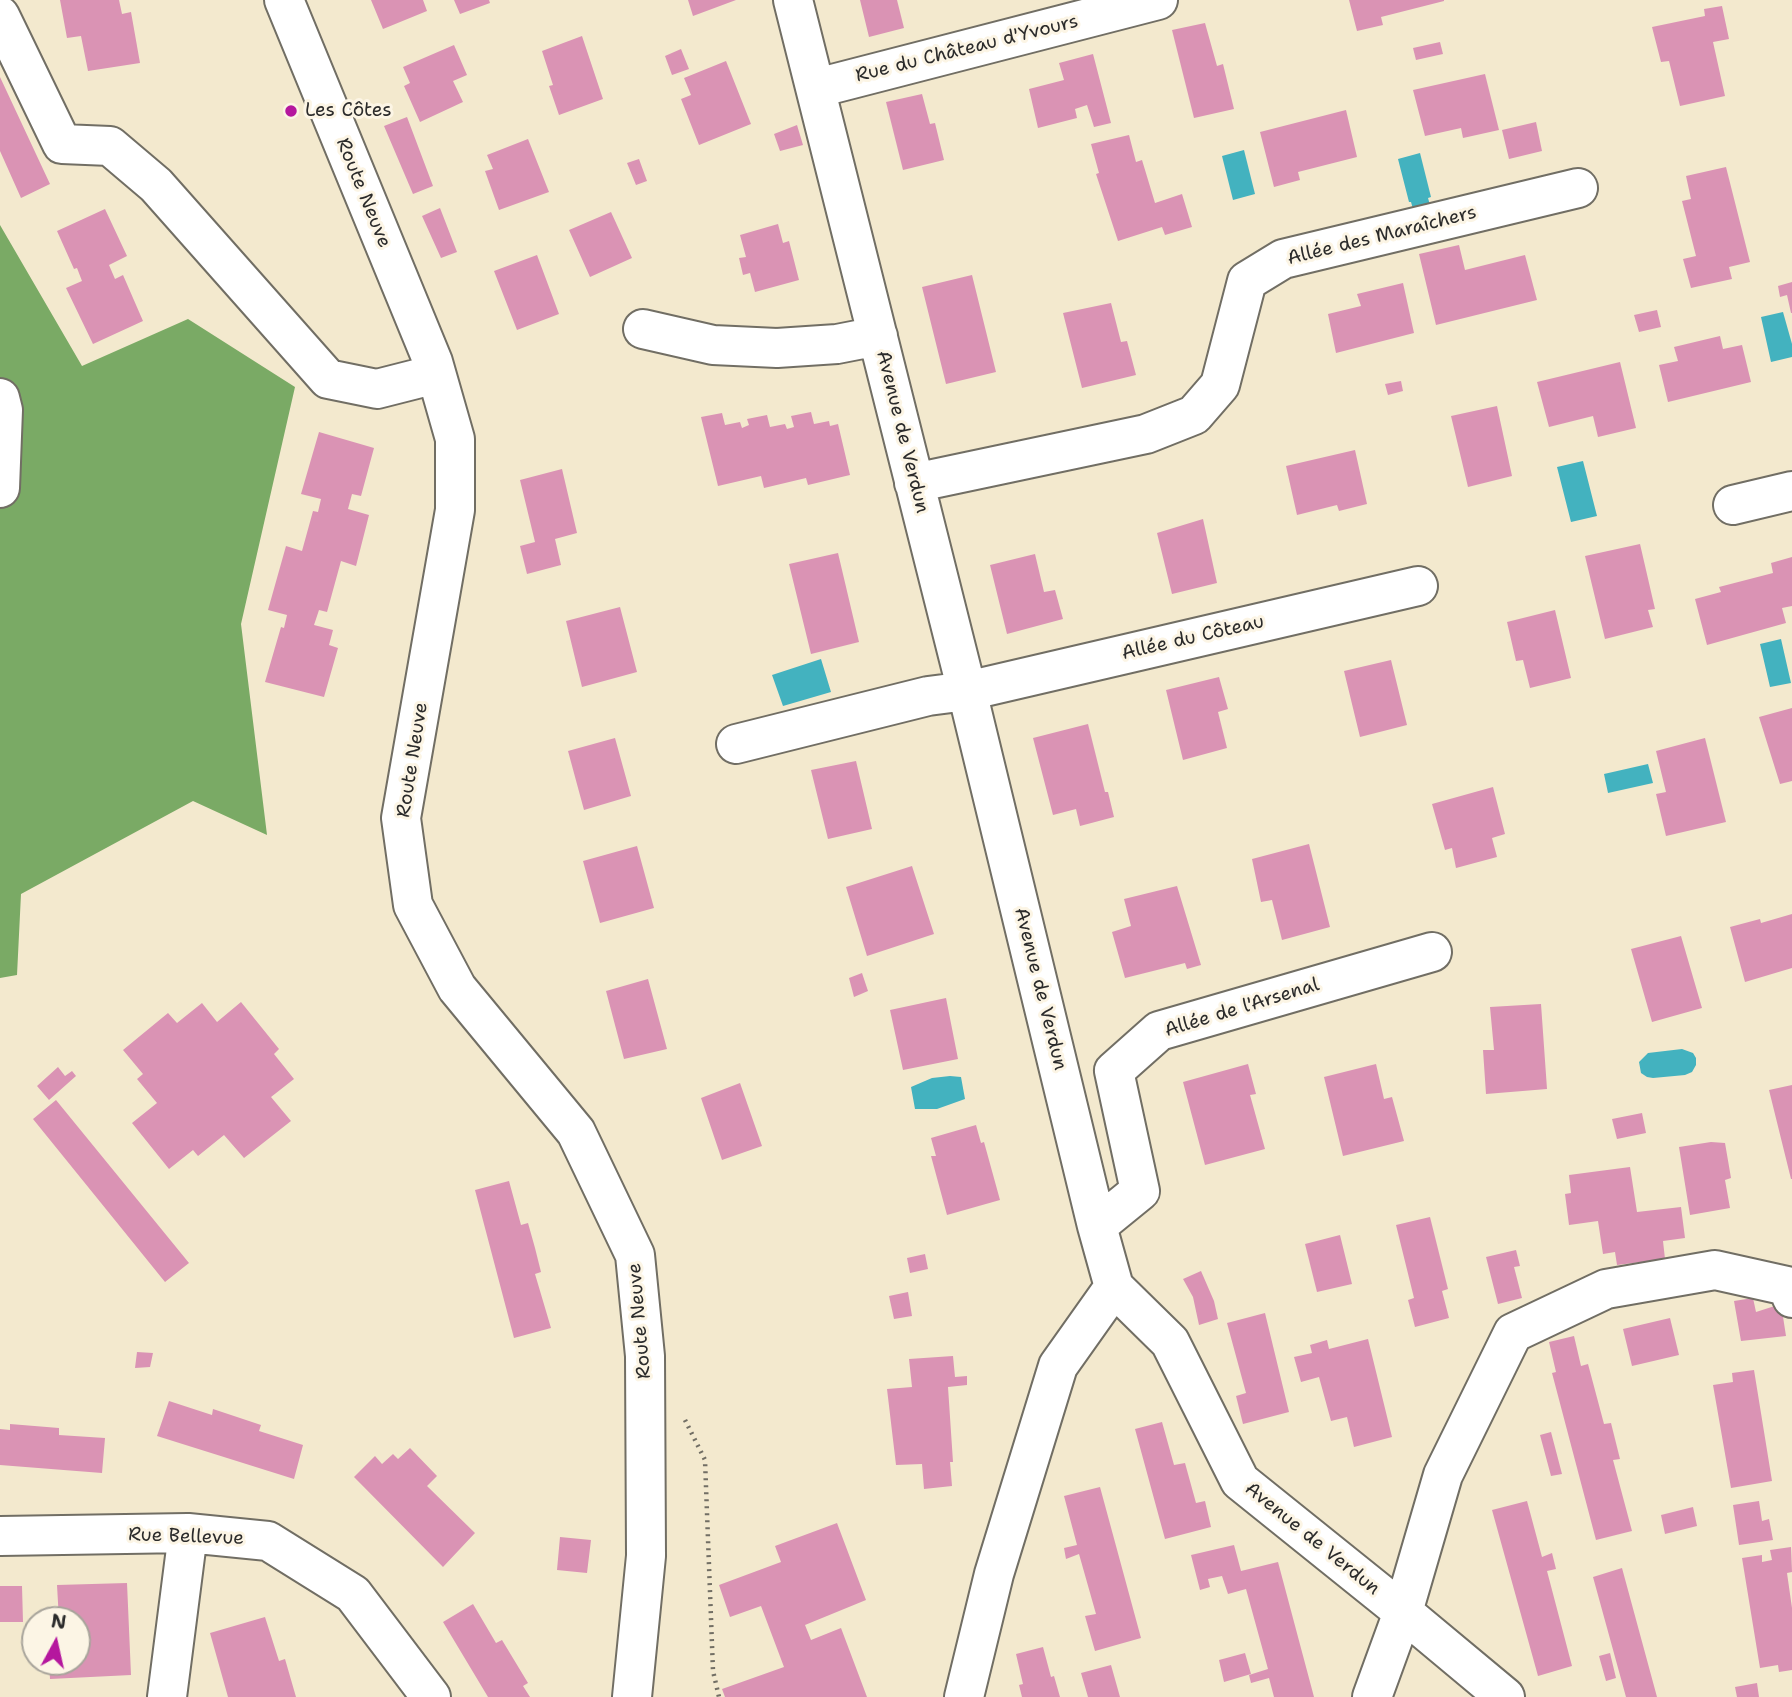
<!DOCTYPE html>
<meta charset="utf-8">
<style>
body{margin:0}
#map{position:relative;width:1792px;height:1697px;overflow:hidden;background:#f3e9ce;font-family:"Shantell Sans",sans-serif}
canvas{display:block}
.north{position:absolute;left:21px;top:1606px;width:70px;height:70px;box-sizing:border-box;background:#fcf5e5;border:2px solid #a8a49b;border-radius:50%;rotate:8deg;font-size:19px;font-weight:700;line-height:28px;text-align:center;color:#2b2b2b}
.north::after{content:'';display:block;margin:auto;width:24px;height:32px;background:#b5179e;clip-path:polygon(50% 0,100% 100%,50% 72%,0 100%)}
</style>
<div id="map">
<canvas width="1792" height="1697"></canvas>
<div class="north">N</div>
</div>
<script>
const context = document.querySelector('canvas').getContext('2d');
context.lineJoin = 'round';
function fillPath(path, color) { context.fillStyle = color; context.fill(path, 'evenodd'); }
const shape = rows => new Path2D(rows.map(r => 'M' + r).join(''));
function trace(path, color, width, dash) { context.strokeStyle = color; context.lineWidth = width; context.lineCap = dash ? 'butt' : 'round'; context.setLineDash(dash || []); context.stroke(path); }
function write(font, color, halo, rows, align = 'center') {
  context.font = font + ' "Shantell Sans",sans-serif'; context.lineWidth = 6; context.setLineDash([]); context.textBaseline = 'middle'; context.strokeStyle = halo; context.fillStyle = color; for (const [text, x, y, turn = 0] of rows) {
    context.save(); context.translate(x, y); context.rotate((+turn || 0) * Math.PI / 180); context.textAlign = isNaN(turn) ? turn : align; if (halo) context.strokeText(text, 0, 0); context.fillText(text, 0, 0); context.restore();
  }
}
const forest = shape([
 [0,225,82,366,188,319,295,387,241,624,267,835,193,801,21,894,17,975,0,978]
]);
const water = shape([
 [1244,150,1255,194,1233,200,1222,156],
 [1420,153,1431,197,1428,198,1430,205,1413,209,1411,202,1409,202,1398,159],
 [1783,312,1792,344,1792,357,1771,362,1761,317],
 [1583,461,1597,516,1571,522,1557,467],
 [1781,639,1791,683,1770,687,1760,644],
 [821,659,831,692,783,706,772,675],
 [1648,764,1653,783,1608,793,1604,774],
 [1682,1049,1693,1053,1696,1058,1696,1065,1692,1072,1685,1075,1653,1078,1647,1077,1641,1073,1639,1062,1648,1053],
 [950,1076,961,1077,965,1099,937,1109,915,1109,911,1087,932,1078]
]);
const building = shape([
 [60,0,119,0,122,14,131,12,140,63,88,71,81,36,67,38],
 [371,0,423,0,427,11,383,29],
 [454,0,489,0,490,3,460,14],
 [688,0,736,0,693,16],
 [860,0,897,0,904,28,869,37],
 [1349,0,1444,0,1444,1,1381,17,1383,25,1357,31],
 [1722,6,1729,39,1713,42,1725,96,1680,106,1669,61,1661,62,1652,27,1705,16,1704,9],
 [1205,23,1217,66,1223,64,1234,109,1194,118,1172,30],
 [582,36,603,99,559,115,549,86,553,85,542,51],
 [1440,42,1443,54,1416,60,1413,48],
 [454,45,467,75,453,81,463,102,420,122,404,86,410,83,403,67],
 [681,49,689,69,672,75,665,56],
 [1093,54,1111,123,1094,127,1087,105,1075,109,1077,118,1038,128,1029,89,1064,80,1059,63],
 [726,61,751,124,699,145,681,99,691,95,684,78],
 [1485,74,1499,130,1463,138,1461,128,1425,136,1413,90],
 [0,77,50,184,21,198,0,151],
 [922,94,930,124,935,123,944,160,903,170,886,102],
 [1346,110,1357,157,1298,172,1300,180,1274,187,1260,132],
 [407,117,433,186,413,194,384,126],
 [1536,122,1542,151,1509,159,1502,130],
 [797,125,803,145,780,151,774,134],
 [1129,135,1136,162,1142,160,1155,203,1182,194,1192,227,1165,235,1162,227,1118,241,1096,174,1099,173,1091,144],
 [528,139,549,192,499,210,485,171,493,169,487,155],
 [639,159,647,181,636,185,627,163],
 [1726,167,1750,262,1729,267,1732,279,1691,288,1683,259,1696,256,1682,201,1691,199,1686,176],
 [440,208,457,252,441,258,422,216],
 [105,209,127,256,109,265,115,279,123,275,143,321,93,344,66,288,82,281,77,268,74,269,57,231],
 [611,212,632,258,590,277,569,230],
 [778,224,783,243,789,241,799,280,755,292,750,273,743,275,739,258,746,257,740,235],
 [1459,245,1465,270,1525,255,1537,300,1436,325,1419,254],
 [537,255,559,314,517,330,494,271],
 [972,275,996,372,946,384,922,287],
 [1792,282,1792,313,1791,313,1787,295,1780,297,1778,286],
 [1403,283,1414,333,1336,353,1328,314,1361,306,1357,294],
 [1111,303,1121,342,1127,341,1136,375,1082,388,1063,313],
 [1657,310,1661,327,1639,332,1634,315],
 [1720,336,1723,349,1742,345,1751,382,1668,402,1659,365,1678,361,1674,347],
 [1620,362,1636,428,1598,437,1593,416,1549,427,1537,382],
 [1401,381,1403,391,1388,395,1385,384],
 [1497,406,1512,476,1468,487,1451,416],
 [811,412,814,424,829,421,830,426,838,424,850,475,808,485,806,478,764,488,761,476,718,486,701,417,722,413,725,425,740,422,742,428,749,425,747,419,767,415,770,427,785,424,787,429,794,427,791,416],
 [319,432,374,448,361,496,352,494,348,509,369,515,356,566,341,561,327,612,319,610,314,625,333,630,329,645,338,648,324,697,265,682,281,627,284,628,287,615,268,610,286,546,302,551,313,511,318,512,321,499,301,494],
 [1355,450,1367,504,1339,511,1337,505,1297,515,1286,466],
 [562,469,577,533,555,539,561,565,527,574,520,546,535,542,520,480],
 [1203,519,1217,583,1172,594,1157,533],
 [1640,544,1655,609,1648,610,1653,627,1605,639,1585,556],
 [838,553,859,642,811,654,789,564],
 [1035,554,1044,592,1055,590,1063,619,1007,634,990,565],
 [1792,557,1792,606,1782,608,1786,623,1707,645,1695,599,1721,592,1719,587,1773,573,1771,563],
 [620,607,637,672,582,687,566,621],
 [1555,610,1571,678,1530,688,1523,660,1516,661,1507,622],
 [1391,660,1407,725,1360,737,1344,671],
 [1219,677,1228,709,1218,712,1227,748,1183,760,1166,690],
 [1792,708,1792,781,1780,784,1759,717],
 [1088,724,1105,792,1108,792,1114,817,1080,826,1076,809,1053,815,1033,738],
 [615,738,631,796,584,810,568,751],
 [1705,738,1726,822,1666,836,1656,794,1666,792,1656,751],
 [856,761,872,829,828,839,811,770],
 [1493,787,1505,834,1492,838,1497,857,1456,868,1452,848,1445,850,1432,804],
 [1309,844,1330,927,1282,940,1272,900,1261,902,1252,859],
 [637,846,654,908,600,923,583,861],
 [912,866,934,934,867,956,846,887],
 [1177,886,1201,965,1187,969,1185,963,1125,978,1112,932,1131,926,1124,899],
 [1792,914,1792,968,1745,982,1730,927,1760,919,1761,923],
 [1681,936,1702,1008,1652,1022,1631,949],
 [862,973,868,991,854,997,849,978],
 [648,979,667,1049,624,1059,606,991],
 [946,998,958,1059,903,1070,890,1010],
 [241,1002,279,1049,274,1054,294,1079,271,1097,291,1121,244,1158,224,1135,198,1156,193,1150,169,1169,132,1123,157,1103,137,1079,143,1074,123,1050,168,1013,177,1023,202,1003,217,1022],
 [1541,1004,1547,1089,1486,1094,1483,1050,1494,1050,1490,1007],
 [1248,1064,1256,1094,1250,1095,1265,1149,1205,1165,1183,1082],
 [1376,1064,1384,1099,1392,1097,1404,1141,1343,1156,1324,1077],
 [58,1067,65,1076,72,1071,76,1076,49,1100,37,1086],
 [740,1083,762,1146,722,1160,701,1098],
 [1792,1085,1792,1179,1791,1179,1769,1090],
 [56,1100,189,1263,165,1282,33,1119],
 [1642,1113,1646,1133,1617,1139,1612,1119],
 [976,1125,981,1143,984,1142,1000,1200,947,1215,931,1156,936,1156,931,1138],
 [1711,1142,1725,1143,1731,1178,1725,1180,1730,1208,1690,1215,1679,1147],
 [1630,1167,1637,1212,1681,1207,1685,1238,1663,1241,1665,1259,1617,1265,1615,1252,1603,1254,1598,1221,1569,1225,1565,1194,1571,1193,1569,1175],
 [509,1181,521,1225,528,1223,535,1248,541,1272,535,1274,551,1328,514,1338,475,1190],
 [1430,1217,1448,1289,1442,1291,1449,1318,1415,1327,1408,1300,1414,1298,1396,1225],
 [1340,1235,1352,1284,1317,1292,1305,1244],
 [1516,1250,1520,1266,1514,1267,1522,1298,1498,1304,1486,1257],
 [925,1254,928,1269,910,1273,907,1258],
 [1201,1271,1214,1301,1218,1319,1199,1325,1193,1297,1183,1279],
 [908,1292,912,1316,894,1319,889,1296],
 [1753,1298,1756,1312,1781,1304,1786,1336,1741,1341,1734,1301],
 [1265,1313,1289,1412,1243,1424,1236,1396,1246,1393,1227,1323],
 [1670,1318,1679,1355,1632,1366,1623,1329],
 [1574,1336,1581,1366,1588,1364,1604,1424,1611,1423,1620,1459,1613,1460,1632,1531,1596,1540,1552,1373,1556,1372,1549,1342],
 [1368,1339,1392,1437,1354,1447,1347,1417,1331,1421,1319,1377,1301,1382,1294,1357,1312,1353,1310,1345,1327,1340,1329,1349],
 [137,1352,153,1353,150,1367,135,1368],
 [953,1356,955,1377,967,1376,967,1385,948,1387,953,1462,950,1462,952,1486,924,1489,922,1464,896,1465,887,1389,912,1387,909,1359],
 [1754,1370,1772,1481,1731,1488,1713,1385,1733,1382,1732,1373],
 [169,1401,212,1415,213,1409,261,1425,259,1431,303,1445,294,1479,157,1436],
 [1162,1422,1174,1465,1185,1463,1196,1503,1205,1501,1211,1527,1165,1539,1135,1429],
 [10,1424,59,1428,59,1435,105,1438,102,1473,0,1465,0,1429,10,1430],
 [1551,1432,1562,1474,1551,1476,1540,1435],
 [410,1448,437,1476,427,1486,475,1533,443,1567,354,1477,375,1456,382,1464,393,1454,398,1459],
 [1100,1487,1141,1638,1095,1651,1085,1616,1096,1614,1079,1554,1066,1559,1064,1548,1077,1545,1064,1496],
 [1527,1501,1542,1557,1552,1553,1556,1569,1547,1571,1572,1666,1538,1676,1492,1510],
 [1759,1501,1762,1521,1769,1519,1773,1540,1739,1545,1733,1505],
 [1693,1507,1697,1526,1665,1534,1661,1515],
 [837,1523,866,1600,805,1625,811,1640,841,1628,867,1697,725,1697,722,1689,784,1667,761,1606,730,1617,719,1585,781,1562,775,1546],
 [560,1537,591,1540,587,1573,557,1570],
 [1234,1545,1241,1571,1278,1562,1314,1697,1274,1697,1269,1678,1251,1683,1249,1675,1268,1669,1246,1589,1228,1594,1222,1576,1208,1579,1210,1587,1200,1590,1191,1555],
 [1791,1547,1792,1572,1787,1573,1792,1608,1792,1670,1779,1672,1778,1665,1760,1668,1742,1558,1762,1555,1762,1562,1772,1560,1770,1550],
 [1622,1568,1657,1697,1626,1697,1593,1577],
 [127,1583,131,1675,50,1679,49,1662,77,1662,77,1620,59,1620,57,1585],
 [0,1586,22,1586,23,1622,0,1622],
 [473,1604,496,1643,502,1640,528,1683,523,1686,530,1697,488,1697,443,1622],
 [265,1617,279,1661,285,1659,296,1697,228,1697,210,1633],
 [1043,1647,1051,1677,1054,1676,1060,1697,1022,1697,1019,1685,1023,1684,1016,1654],
 [1245,1653,1251,1674,1224,1682,1219,1660],
 [1610,1653,1616,1678,1606,1681,1599,1656],
 [1111,1665,1120,1697,1088,1697,1081,1673],
 [1757,1683,1759,1697,1737,1697,1735,1687]
]);
const path = shape([
 [685,1420,705,1460,713,1671,719,1697]
]);
const minor = shape([
 [284,0,433,362,455,439,455,510,401,818,413,905,457,988,576,1132,635,1255,645,1356,646,1556,632,1697],
 [793,0,967,691,1097,1226,1114,1287,1170,1342,1240,1481,1403,1612,1505,1697],
 [0,16,62,144,110,146,156,185,328,379,377,389,436,374],
 [817,88,1158,0],
 [643,329,713,345,777,348,837,344,878,336],
 [0,398,3,410,0,488],
 [914,483,1146,434,1194,415,1220,385,1247,281,1283,259,1578,188],
 [1733,505,1792,491],
 [736,744,928,696,967,691,1418,586],
 [1097,1226,1140,1191,1114,1071,1159,1031,1432,952],
 [0,1536,188,1533,268,1541,353,1594,431,1697],
 [167,1697,188,1533],
 [964,1697,994,1574,1058,1366,1114,1287],
 [1372,1697,1403,1612,1443,1475,1513,1333,1606,1289,1715,1270,1787,1286,1792,1298]
]);
const markers = [
 [291,111,7,"#b5179e"]
];
const streetNames = [
 ["Rue du Château d'Yvours",967,49,-14],
 ["Route Neuve",363,193,68],
 ["Allée des Maraîchers",1382,236,-14],
 ["Avenue de Verdun",902,432,76],
 ["Allée du Côteau",1193,638,-13],
 ["Route Neuve",413,760,-81],
 ["Avenue de Verdun",1040,989,76],
 ["Allée de l'Arsenal",1242,1008,-17],
 ["Route Neuve",640,1321,-95],
 ["Rue Bellevue",186,1537,2],
 ["Avenue de Verdun",1312,1539,39]
];
const poiNames = [
 ["Les Côtes",305,111]
];
fillPath(forest, '#7aaa65');
fillPath(water, '#43b2bf');
fillPath(building, '#da93b4');
trace(minor, '#716e64', 42);
trace(path, '#716e64', 4.5, [2, 5]);
trace(minor, '#fff', 38);
for (const [x, y, r, color] of markers) { const dot = new Path2D(); dot.arc(x, y, r, 0, 2 * Math.PI); context.fillStyle = color; context.fill(dot); trace(dot, '#fcf5e5', 2.5); }
write('19px', '#2b2b2b', '#fcf5e5', streetNames);
write('19px', '#2b2b2b', '#fcf5e5', poiNames, 'left');
</script>
